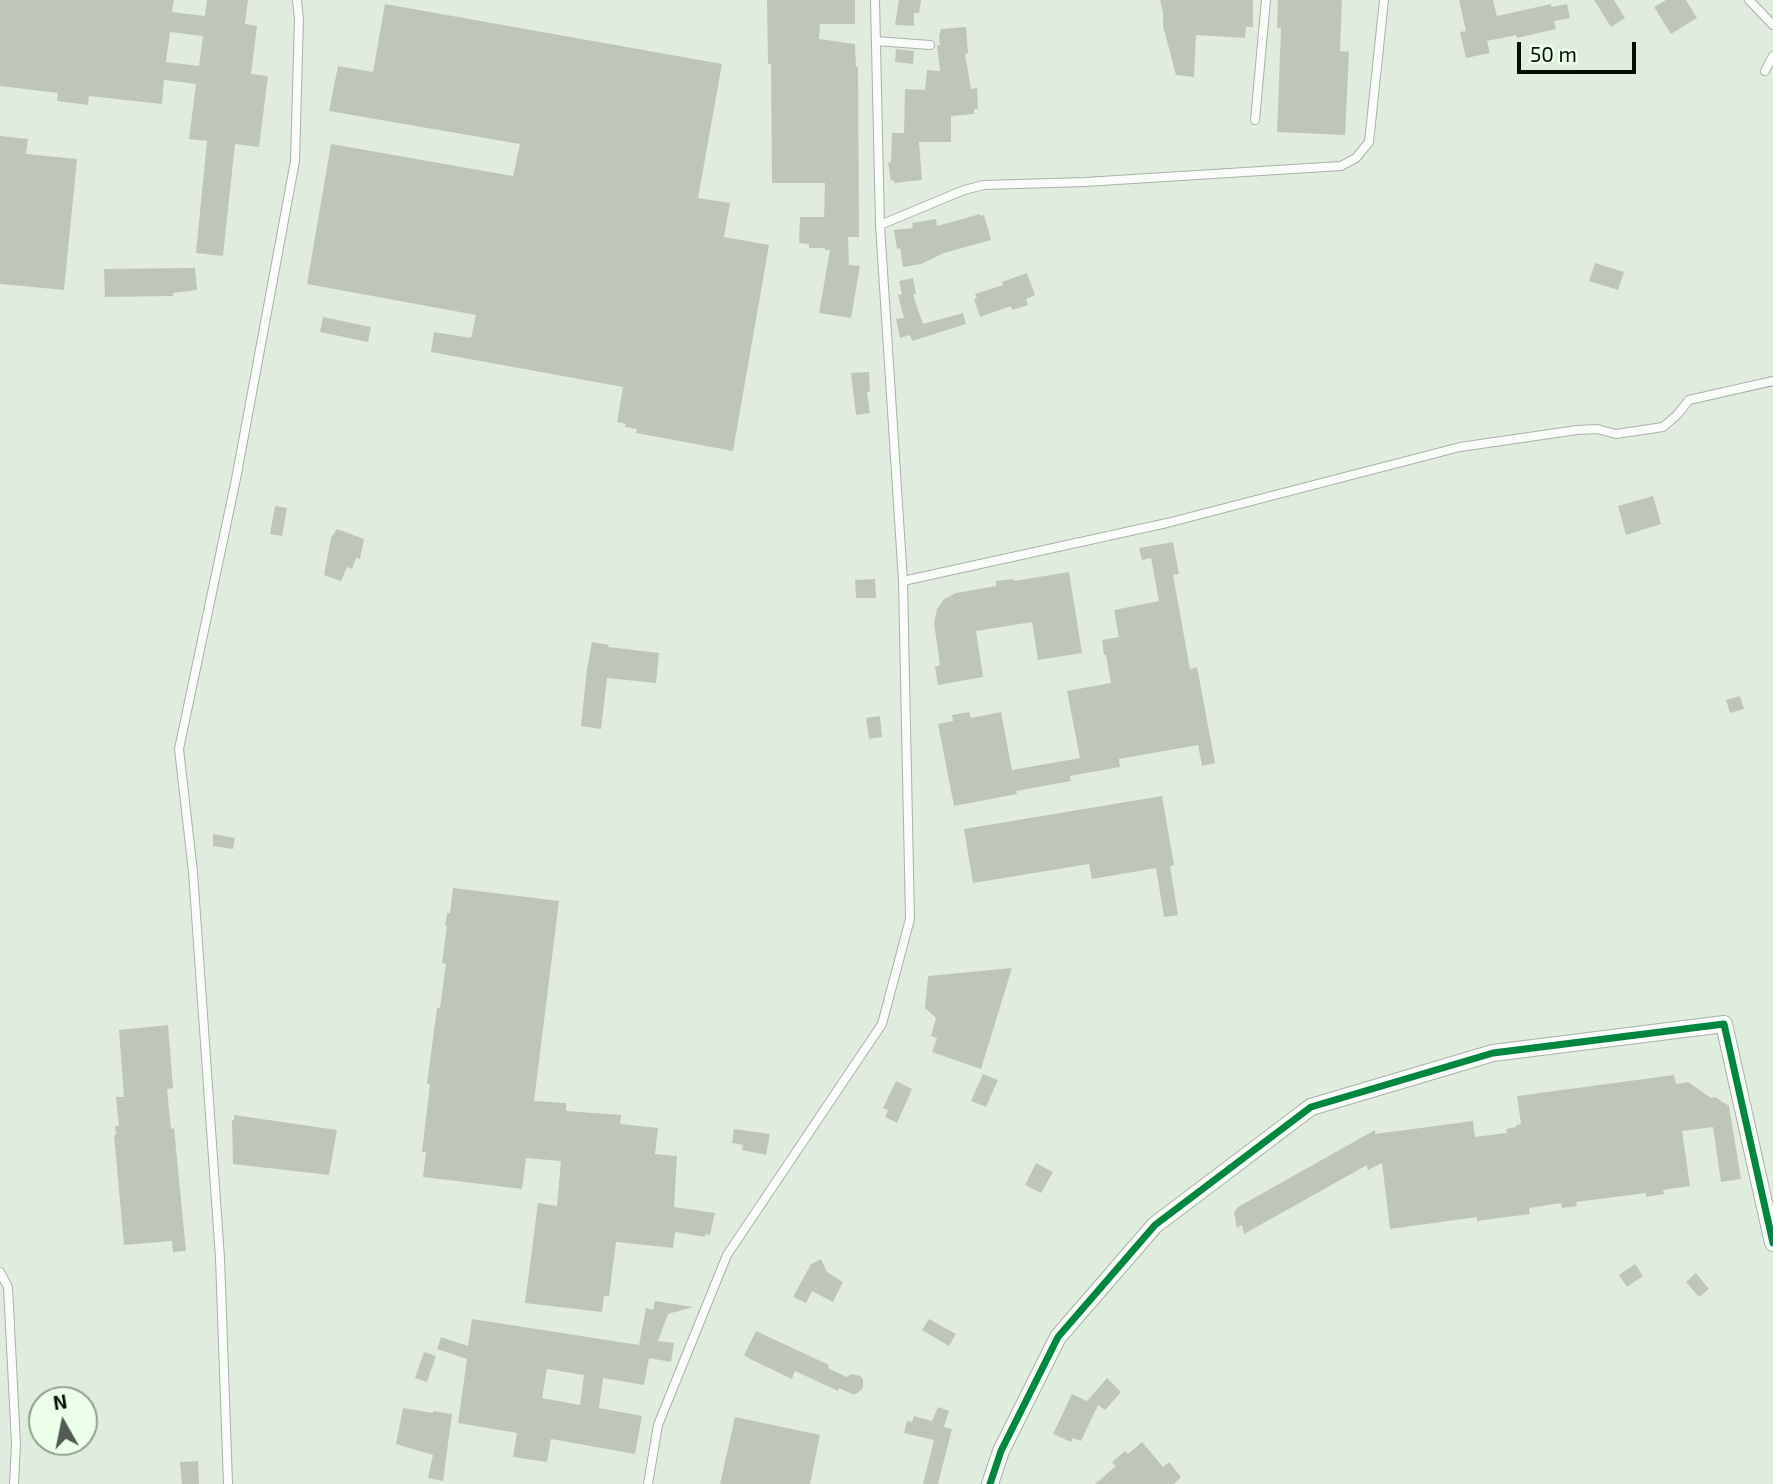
<!DOCTYPE html>
<style>
body{margin:0}
#map{position:relative;width:1773px;height:1484px;overflow:hidden;background:#e0edde;font-family:"Exo 2",sans-serif}
canvas{display:block}
.north{position:absolute;left:28px;top:1386px;width:70px;height:70px;box-sizing:border-box;background:#ebffe9;border:2px solid #909f8e;border-radius:50%;rotate:351deg;font-size:19px;font-weight:700;line-height:28px;text-align:center;color:#070e06}
.north::after{content:'';display:block;margin:auto;width:24px;height:32px;background:#535c52;clip-path:polygon(50% 0,100% 100%,50% 72%,0 100%)}
.scale{position:absolute;left:1517px;top:42px;width:119px;height:32px;box-sizing:border-box;border:4px solid #070e06;border-top:0;padding-left:9px;font-size:21px;line-height:24px;white-space:nowrap;color:#070e06;-webkit-text-stroke:5px #ebffe9;paint-order:stroke}
</style>
<div id="map">
<canvas width="1773" height="1484"></canvas>
<div class="north">N</div>
<div class="scale">50 m</div>
</div>
<script>
const context = document.querySelector('canvas').getContext('2d');
context.lineJoin = 'round';
function fillPath(path, color) { context.fillStyle = color; context.fill(path, 'evenodd'); }
const shape = rows => new Path2D(rows.map(r => 'M' + r).join(''));
function trace(path, color, width, dash) { context.strokeStyle = color; context.lineWidth = width; context.lineCap = dash ? 'butt' : 'round'; context.setLineDash(dash || []); context.stroke(path); }
const building = shape([
 [0,0,174,0,172,12,205,16,207,0,248,0,245,24,257,26,251,74,268,76,259,147,235,144,223,256,196,253,207,141,189,139,196,84,164,80,162,104,89,96,88,105,57,101,58,93,0,86],
 [170,32,203,36,199,66,166,62],
 [767,0,855,0,855,24,820,24,819,39,855,44,856,67,858,67,859,237,848,237,849,265,860,266,851,318,819,313,830,250,825,250,825,248,809,248,809,244,799,243,800,217,824,217,825,183,772,183,771,64,768,64],
 [899,0,921,0,919,13,914,13,914,26,895,25],
 [1160,0,1253,0,1253,27,1246,27,1245,38,1196,35,1194,77,1176,75,1163,26,1163,12],
 [1278,0,1342,0,1340,51,1349,52,1345,135,1277,132,1281,28,1277,28],
 [1459,0,1493,0,1497,16,1551,4,1551,7,1567,4,1570,18,1554,21,1556,29,1517,38,1516,35,1487,41,1490,53,1466,58,1460,32,1466,31],
 [1594,0,1614,0,1625,18,1611,27],
 [1666,0,1686,0,1697,18,1671,34,1654,7],
 [385,4,722,64,698,198,730,203,724,237,769,245,733,451,636,433,637,429,625,427,626,424,617,422,623,387,431,352,434,332,471,338,476,315,307,284,331,144,513,176,520,144,329,111,338,66,373,72],
 [966,27,968,53,965,54,971,89,977,88,978,109,974,109,974,114,951,116,951,142,919,142,922,180,894,183,894,180,891,181,888,163,891,162,892,133,904,133,905,89,925,90,927,70,940,71,937,45,940,45,939,36,941,29],
 [896,49,914,51,913,64,895,62],
 [0,136,28,139,26,154,77,159,64,290,0,284],
 [980,214,981,216,984,215,991,240,944,253,921,264,903,267,900,248,897,249,894,230,913,228,912,223,936,219,937,226],
 [1595,263,1624,272,1618,290,1589,281],
 [195,268,197,290,173,293,173,296,105,297,104,269],
 [1027,273,1035,295,1026,299,1028,305,1012,310,1011,306,980,317,974,299,977,298,975,294,1003,285,1002,282],
 [913,278,916,294,913,295,923,324,963,313,966,324,912,341,910,335,900,338,896,319,904,318,898,295,902,294,899,281],
 [323,317,371,327,368,342,320,332],
 [869,372,870,392,867,392,870,413,856,415,851,373],
 [1653,496,1661,524,1626,535,1618,506],
 [275,506,287,508,282,536,270,534],
 [337,529,364,539,360,559,356,558,352,569,347,567,341,581,324,575,331,538],
 [1173,542,1179,574,1173,575,1190,669,1197,667,1215,763,1202,766,1198,745,1119,759,1120,767,1070,776,1071,781,1016,791,1017,794,954,806,938,724,953,721,952,715,969,712,971,718,1001,712,1012,770,1080,758,1067,691,1111,683,1106,655,1104,655,1102,640,1119,637,1114,610,1159,601,1151,558,1142,560,1139,548],
 [1069,572,1082,653,1038,660,1032,622,976,631,983,677,938,685,935,667,940,665,934,623,937,609,944,599,956,593,996,586,996,581,1014,579,1014,581],
 [875,579,876,598,856,598,855,580],
 [592,642,609,645,608,647,659,653,656,683,607,678,601,729,581,726,587,669],
 [1740,696,1744,709,1730,713,1726,700],
 [880,716,882,737,869,739,866,718],
 [1162,796,1174,865,1170,866,1178,915,1164,917,1156,868,1092,879,1089,864,973,883,964,829],
 [213,834,235,838,233,849,213,846],
 [453,888,559,901,534,1101,566,1103,566,1111,621,1115,620,1124,658,1128,655,1154,677,1156,674,1207,715,1213,710,1235,705,1234,705,1237,675,1232,673,1248,616,1242,609,1296,604,1296,602,1312,525,1303,538,1203,557,1206,561,1161,526,1158,522,1189,423,1177,426,1152,422,1152,430,1084,427,1084,437,1008,440,1008,446,964,442,963,447,926,445,926,447,913,450,913],
 [1012,968,981,1069,932,1052,937,1038,931,1036,936,1018,925,1008,928,976],
 [168,1025,173,1088,167,1089,171,1129,174,1128,186,1251,173,1252,172,1241,124,1245,114,1135,116,1135,115,1126,119,1126,116,1097,124,1097,119,1030],
 [983,1074,998,1080,986,1107,971,1101],
 [1674,1075,1676,1084,1688,1082,1711,1098,1715,1097,1729,1106,1741,1179,1721,1182,1713,1127,1682,1131,1690,1186,1663,1190,1664,1194,1646,1197,1646,1193,1576,1202,1577,1206,1562,1208,1561,1203,1529,1208,1530,1214,1477,1221,1477,1217,1390,1229,1382,1163,1368,1170,1367,1165,1244,1234,1242,1225,1237,1228,1234,1212,1238,1207,1375,1130,1375,1134,1473,1121,1475,1137,1507,1133,1506,1129,1516,1127,1516,1125,1521,1124,1517,1096],
 [896,1081,912,1089,897,1123,885,1117,888,1110,883,1108],
 [234,1115,337,1130,329,1175,233,1164,232,1120,234,1120],
 [734,1129,770,1134,766,1155,742,1150,743,1145,732,1143],
 [1036,1163,1053,1172,1041,1193,1025,1185],
 [821,1259,827,1272,843,1282,833,1302,812,1291,806,1303,793,1297,811,1264],
 [1635,1264,1643,1276,1627,1287,1619,1275],
 [1696,1273,1709,1289,1699,1297,1686,1282],
 [655,1301,693,1307,668,1314,658,1341,674,1343,671,1362,649,1358,644,1385,603,1378,599,1408,642,1416,635,1454,551,1439,547,1462,513,1457,517,1433,458,1423,467,1359,437,1349,441,1337,468,1346,472,1319,639,1345,646,1308,653,1310],
 [547,1369,584,1375,580,1405,542,1398],
 [929,1319,956,1334,949,1346,922,1330],
 [756,1331,829,1365,828,1368,847,1377,851,1374,860,1376,863,1379,863,1388,856,1394,852,1394,839,1388,838,1391,795,1371,792,1379,750,1359,744,1355],
 [424,1352,436,1356,427,1382,415,1378],
 [1107,1378,1121,1392,1105,1410,1098,1405,1081,1441,1073,1438,1071,1442,1053,1434,1072,1394,1087,1401],
 [938,1407,949,1411,944,1427,952,1429,938,1484,923,1484,934,1440,904,1433,907,1421,912,1422,914,1416,932,1421],
 [403,1408,433,1413,433,1411,452,1414,443,1481,428,1478,433,1455,396,1444],
 [735,1417,820,1435,810,1484,720,1484],
 [1142,1442,1163,1467,1169,1462,1181,1477,1174,1484,1095,1484,1116,1466,1112,1462,1125,1451,1128,1454],
 [198,1461,199,1484,182,1484,180,1462]
]);
const service = shape([
 [1749,0,1773,25],
 [876,41,930,45],
 [1765,71,1773,56],
 [1255,120,1266,0],
 [880,225,964,190,984,185,1085,182,1341,166,1356,158,1369,142,1384,0],
 [903,581,1167,523,1460,447,1577,430,1597,429,1616,434,1663,427,1677,415,1689,400,1773,381],
 [0,1272,8,1287,16,1444,14,1484],
 [228,1484,220,1258,193,872,179,749,236,479,295,161,299,19,297,0],
 [648,1484,658,1425,727,1255,882,1024,910,919,903,581,880,225,875,0]
]);
const minor = shape([
 [990,1484,1001,1451,1058,1337,1155,1225,1311,1107,1493,1053,1724,1024,1773,1243]
]);
const cycleway = shape([
 [990,1484,1001,1451,1058,1337,1155,1225,1311,1107,1493,1053,1724,1024,1773,1243]
]);
fillPath(building, '#bfc6b9');
trace(service, '#a7b2a6', 10);
trace(minor, '#a7b2a6', 18);
trace(service, '#fafcfa', 8);
trace(minor, '#fafcfa', 16);
trace(cycleway, '#00873e', 7);
</script>
